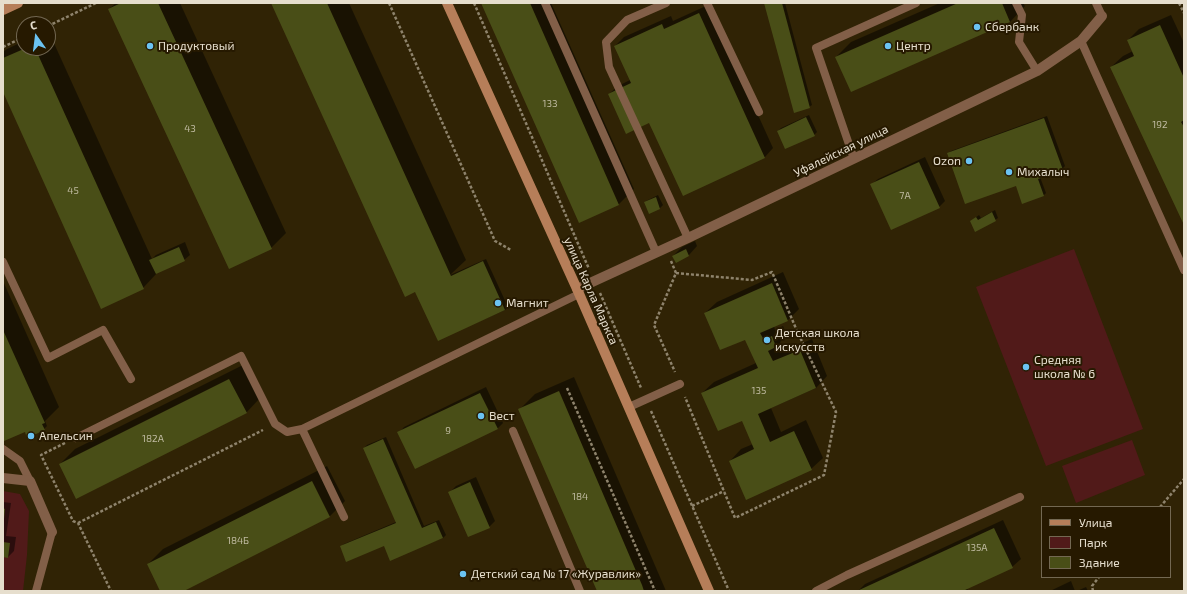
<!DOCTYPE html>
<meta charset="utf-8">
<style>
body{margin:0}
#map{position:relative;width:1187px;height:594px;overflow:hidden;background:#302305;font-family:"Exo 2",sans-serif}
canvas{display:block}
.frame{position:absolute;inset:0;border:4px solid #e6decd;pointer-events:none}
.legend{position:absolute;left:1041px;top:506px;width:130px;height:72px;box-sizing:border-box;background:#261900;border:1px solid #736852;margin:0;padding:5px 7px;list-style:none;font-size:12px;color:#e6decd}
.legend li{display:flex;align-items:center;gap:8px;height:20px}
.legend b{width:20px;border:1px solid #736852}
.north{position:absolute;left:16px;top:16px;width:40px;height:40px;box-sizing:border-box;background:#261900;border:1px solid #736852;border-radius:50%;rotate:346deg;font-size:11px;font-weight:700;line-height:16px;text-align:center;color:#e6decd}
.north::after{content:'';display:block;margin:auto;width:14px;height:18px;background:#6bc3f2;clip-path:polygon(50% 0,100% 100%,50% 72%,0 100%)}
</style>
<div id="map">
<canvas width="1187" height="594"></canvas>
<div class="frame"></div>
<ul class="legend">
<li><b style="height:5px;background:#b67e59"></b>Улица</li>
<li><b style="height:11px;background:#511a19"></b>Парк</li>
<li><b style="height:11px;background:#494e17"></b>Здание</li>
</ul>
<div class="north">С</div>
</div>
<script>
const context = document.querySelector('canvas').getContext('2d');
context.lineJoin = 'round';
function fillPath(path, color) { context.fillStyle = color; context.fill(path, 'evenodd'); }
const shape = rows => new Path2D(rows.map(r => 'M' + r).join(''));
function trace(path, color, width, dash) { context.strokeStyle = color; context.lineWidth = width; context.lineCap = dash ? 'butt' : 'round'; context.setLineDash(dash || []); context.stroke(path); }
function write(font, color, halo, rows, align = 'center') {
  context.font = font + ' "Exo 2",sans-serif'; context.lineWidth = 4; context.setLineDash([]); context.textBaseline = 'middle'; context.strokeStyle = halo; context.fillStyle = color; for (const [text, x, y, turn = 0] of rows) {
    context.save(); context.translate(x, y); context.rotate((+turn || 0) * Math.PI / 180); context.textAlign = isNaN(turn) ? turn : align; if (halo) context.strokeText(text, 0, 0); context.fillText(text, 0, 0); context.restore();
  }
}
const green = shape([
 [1074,249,1143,429,1046,466,976,287],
 [1132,440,1145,475,1076,503,1062,466],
 [3,491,20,494,29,511,27,555,23,591,3,591]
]);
const shadow = shape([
 [116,3,180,3,286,233,271,248,109,9],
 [272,3,349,3,466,260,450,275,486,259,508,307,505,310,438,340,417,292],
 [482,3,551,3,634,189,619,204,580,222],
 [765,3,785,3,812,105,809,107],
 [940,3,1023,3,1025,6,1010,22,836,57,851,42],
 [708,5,773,148,765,157,683,194,650,122,609,94,618,86,630,80,615,46,624,37,671,16,673,21],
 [1171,15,1184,43,1184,223,1111,67,1123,56,1133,51,1128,40,1139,29],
 [48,30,152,259,156,255,185,242,190,255,184,260,158,272,143,288,3,90,3,52,7,49,24,41,24,48,48,48],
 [809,115,817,132,814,135,778,131,781,128],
 [1047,116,1065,166,1062,169,1040,177,1046,193,1044,195,1016,185,948,154,951,151],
 [925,157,945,201,939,207,872,184,878,179],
 [658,195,663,205,660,208,649,213,645,202,648,200],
 [995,210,998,218,995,220,971,221,979,215,981,218],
 [695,241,697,246,689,255,676,261,673,256,682,247],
 [783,272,799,309,788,320,774,326,775,330,783,326,787,335,780,342,784,351,812,339,827,376,816,388,771,408,781,432,806,420,823,458,811,469,730,461,741,449,753,444,743,420,702,393,714,382,756,363,746,339,705,313,717,302],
 [3,281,59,407,45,421,47,426,44,429,25,430,4,440,3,437],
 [245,364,261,397,246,413,60,464,75,449],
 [574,377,666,591,598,591,520,409,535,394],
 [486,387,503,423,497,429,399,433,404,427],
 [386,437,424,526,439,520,446,535,443,538,390,559,385,545,341,547,344,544,396,522,364,448,367,445],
 [327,466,345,501,330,516,181,591,161,591,148,564,163,549],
 [476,477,495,521,489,527,450,492,456,486],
 [3,502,11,503,6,536,16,537,14,551,8,557,3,557],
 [1003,520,1021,559,1012,567,967,588,968,591,858,591,865,584],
 [1071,581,1075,591,1050,591],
 [1086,587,1088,591,1077,591]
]);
const building = shape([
 [121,3,158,3,272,249,229,269,108,9],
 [271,3,327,3,451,276,483,261,505,310,438,341,415,292,405,297],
 [481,3,530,3,619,205,579,223],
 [764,3,782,3,810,108,794,113],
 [958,3,1002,3,1010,22,851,92,835,57],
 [699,13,765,158,683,196,649,123,626,134,608,94,631,83,614,46,662,24,664,29],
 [1160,25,1184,78,1184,120,1181,122,1184,127,1184,225,1110,67,1134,56,1127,40],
 [26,48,35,48,144,289,101,309,3,92,3,58],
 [806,117,815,136,785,149,777,131],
 [1044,118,1063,170,1038,179,1044,196,1022,204,1016,186,965,204,947,153],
 [919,162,940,208,891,230,870,184],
 [656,197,660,209,649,214,644,202],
 [992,212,996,221,975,232,970,221,976,217,978,220],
 [179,247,185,261,156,274,149,260],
 [686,249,689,256,676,263,672,256],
 [772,283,788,321,760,333,764,340,772,336,776,347,768,351,773,361,800,350,816,388,758,414,770,442,794,431,812,470,746,500,729,461,754,449,742,421,718,431,701,393,758,368,745,340,720,350,704,313],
 [3,330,45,423,42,424,45,430,27,438,25,432,4,441],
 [229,379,247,413,76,499,59,464],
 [559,391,642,585,644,591,597,591,518,409],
 [480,393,498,429,415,469,397,432],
 [383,439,422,528,436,522,443,538,390,561,384,546,346,562,340,546,396,523,363,448],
 [312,481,330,517,184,591,160,591,147,564],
 [470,482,490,528,468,537,448,492],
 [3,508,5,509,4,519,3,519],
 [994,528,1013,568,963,591,857,591],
 [3,542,10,543,8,558,3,557]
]);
const path = shape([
 [389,3,495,241,511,250],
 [474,3,589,269],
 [1179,3,1184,13],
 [48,26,96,3],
 [3,47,24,37],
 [671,261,676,273,654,325,675,372],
 [676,273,752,280,772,272,797,331,836,412,824,475,735,518,685,397],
 [600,293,641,388],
 [567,388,655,591],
 [651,411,729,591],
 [65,443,41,455,73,521,78,523,111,591],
 [692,506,724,491],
 [1160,507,1184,479],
 [78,523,263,430],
 [1093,591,1092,586,1099,577]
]);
const lane = shape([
 [545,3,656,252],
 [666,3,627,20,606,42,609,67,688,238],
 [707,3,759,112],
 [1016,3,1022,15,1019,42,1037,71],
 [1096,3,1102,16],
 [1081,41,1184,270],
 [854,159,816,48,916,3],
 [3,262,48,358,103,330,131,379],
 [629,407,680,384],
 [513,431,580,591],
 [76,438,241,356,275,424,287,432,302,429],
 [3,449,20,461,30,481],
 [344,517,302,429,579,294],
 [36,591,52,532],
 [816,591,847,575,1020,497]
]);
const street = shape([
 [577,289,688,238,1037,71,1081,41,1102,16],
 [3,478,30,481,52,532]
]);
const secondary = shape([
 [447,3,577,289,709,591],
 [3,10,18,3]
]);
const markers = [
 [977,27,4,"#6bc3f2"],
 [150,46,4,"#6bc3f2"],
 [888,46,4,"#6bc3f2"],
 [969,161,4,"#6bc3f2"],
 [1009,172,4,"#6bc3f2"],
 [498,303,4,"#6bc3f2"],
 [767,340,4,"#6bc3f2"],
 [1026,367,4,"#6bc3f2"],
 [481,416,4,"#6bc3f2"],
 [31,436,4,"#6bc3f2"],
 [463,574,4,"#6bc3f2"]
];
const numberNames = [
 ["133",550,104],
 ["192",1160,125],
 ["43",190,129],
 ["45",73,191],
 ["7А",905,196],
 ["135",759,391],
 ["9",448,431],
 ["182А",153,439],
 ["184",580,497],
 ["184Б",238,541],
 ["135А",977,548]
];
const poiNames = [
 ["Сбербанк",985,27],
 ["Продуктовый",158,46],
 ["Центр",896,46],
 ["Ozon",961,161,"right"],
 ["Михалыч",1017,172],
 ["Магнит",506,303],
 ["Детская школа",775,333],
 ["искусств",775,347],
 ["Средняя",1034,360],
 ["школа № 6",1034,374],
 ["Вест",489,416],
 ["Апельсин",39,436],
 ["Детский сад № 17 «Журавлик»",471,574]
];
const streetNames = [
 ["Уфалейская улица",841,151,-26],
 ["улица Карла Маркса",591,291,66]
];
fillPath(green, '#511a19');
fillPath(shadow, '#0007');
fillPath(building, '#494e17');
trace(path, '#8e836c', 2.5, [3, 2]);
trace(lane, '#825f48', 8);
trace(street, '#825f48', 10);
trace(secondary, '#b67e59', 10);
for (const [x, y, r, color] of markers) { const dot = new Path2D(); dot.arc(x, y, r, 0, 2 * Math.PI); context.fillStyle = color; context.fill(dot); trace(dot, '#261900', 1.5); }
write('10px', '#bfbaa0', null, numberNames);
write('12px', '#e6decd', '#261900', poiNames, 'left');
write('12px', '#e6decd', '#261900', streetNames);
</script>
